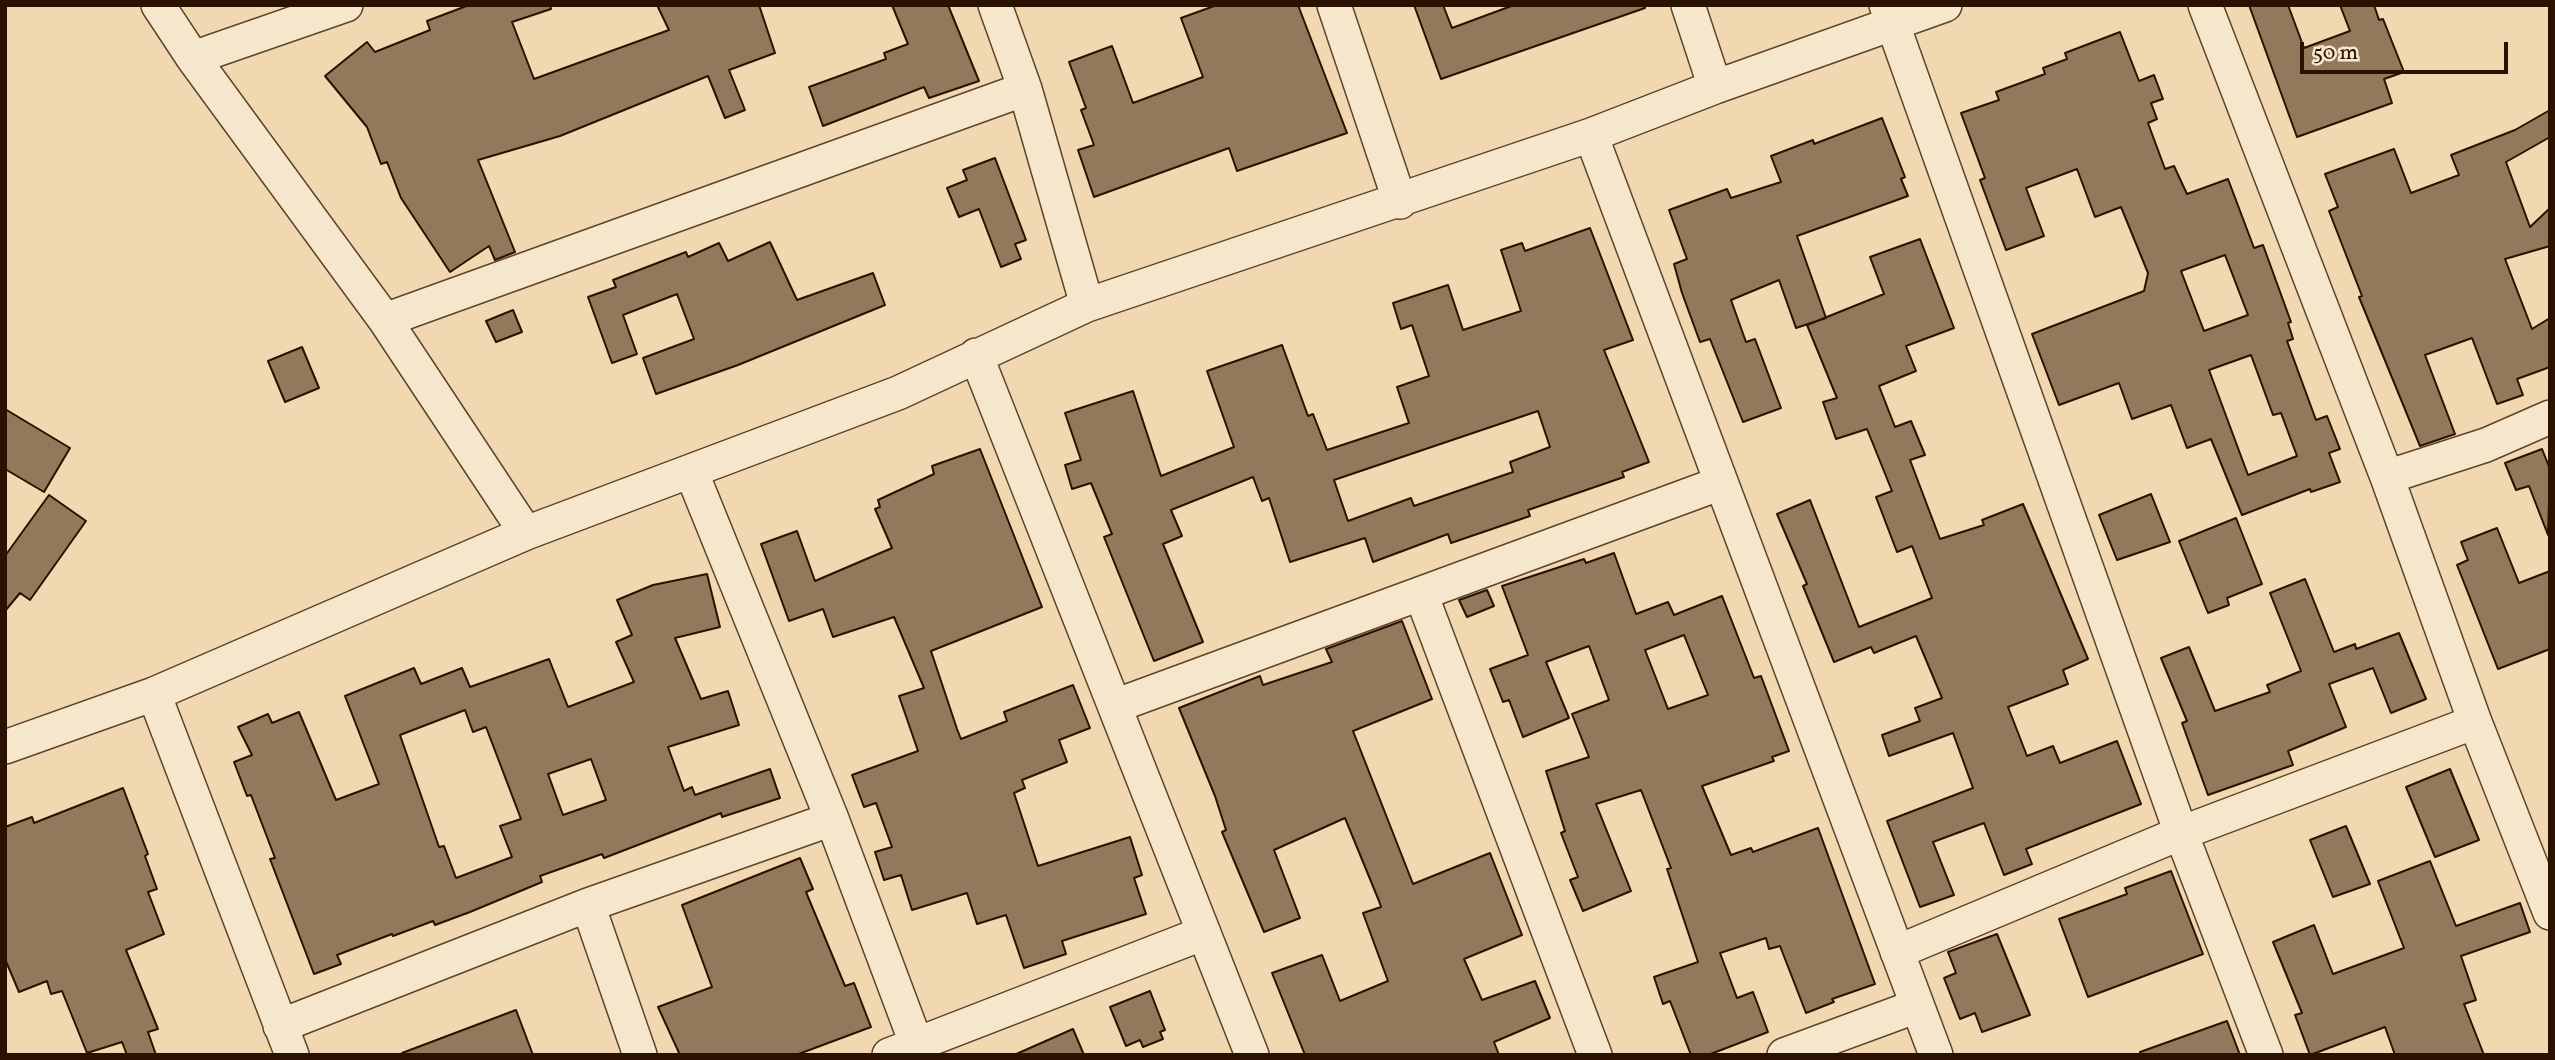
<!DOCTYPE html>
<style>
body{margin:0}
#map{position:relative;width:2555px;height:1060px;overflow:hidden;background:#f1d8b0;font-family:Vollkorn,serif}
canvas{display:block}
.frame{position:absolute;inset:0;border:7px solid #2b1200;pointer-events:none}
.scale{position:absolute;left:2300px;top:42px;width:208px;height:32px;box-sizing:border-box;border:4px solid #2b1200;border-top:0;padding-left:9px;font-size:21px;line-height:24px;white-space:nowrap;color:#2b1200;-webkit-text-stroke:5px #f6e6cc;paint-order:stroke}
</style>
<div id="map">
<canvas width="2555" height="1060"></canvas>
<div class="frame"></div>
<div class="scale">50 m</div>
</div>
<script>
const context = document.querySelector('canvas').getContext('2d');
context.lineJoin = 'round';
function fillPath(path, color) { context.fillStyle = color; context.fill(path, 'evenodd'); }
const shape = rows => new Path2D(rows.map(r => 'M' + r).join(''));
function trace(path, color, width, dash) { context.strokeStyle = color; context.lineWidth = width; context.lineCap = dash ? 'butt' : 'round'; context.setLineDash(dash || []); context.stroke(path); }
const building = shape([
 [469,5,550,5,551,9,512,22,534,79,669,30,657,5,759,5,775,53,729,70,745,110,725,118,708,76,560,136,478,160,515,252,495,260,489,246,450,272,401,198,387,162,381,164,367,127,325,76,367,42,375,52,430,30,427,21,469,5],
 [892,5,948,5,979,81,929,98,924,87,823,126,809,87,886,59,884,53,908,44,892,5],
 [1217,5,1298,5,1347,133,1237,171,1229,148,1094,197,1078,150,1094,145,1081,110,1086,108,1069,62,1112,46,1133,103,1203,77,1181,18,1217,5],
 [1414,5,1443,5,1452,28,1514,5,1645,5,1645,8,1441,79,1414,5],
 [2249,5,2288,5,2304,48,2350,31,2340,5,2374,5,2379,20,2383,19,2404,72,2384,79,2392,103,2297,137,2249,5],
 [2120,32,2139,81,2154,75,2163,99,2151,103,2157,119,2148,123,2165,169,2174,166,2187,194,2228,179,2254,248,2263,245,2291,322,2288,323,2293,339,2287,341,2316,420,2327,416,2340,449,2329,453,2340,482,2311,492,2310,489,2242,515,2211,439,2187,448,2171,405,2132,419,2119,383,2059,405,2032,334,2144,291,2148,273,2121,207,2095,217,2077,169,2026,188,2044,236,2006,250,1980,180,1985,178,1961,113,1999,100,1996,92,2045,74,2043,68,2067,59,2065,53,2120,32],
 [2225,255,2248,315,2204,331,2181,271,2225,255],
 [2251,355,2273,415,2281,413,2297,456,2248,475,2209,370,2251,355],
 [2550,110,2550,137,2506,162,2530,227,2550,208,2550,246,2505,259,2532,329,2550,318,2550,367,2517,379,2523,395,2497,404,2472,338,2425,355,2455,434,2420,446,2359,297,2362,296,2329,211,2338,207,2325,174,2394,149,2411,193,2459,175,2451,155,2515,130,2550,110],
 [1882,118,1905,177,1901,179,1908,196,1797,236,1826,318,1796,328,1779,280,1731,300,1746,342,1755,339,1781,408,1743,422,1710,339,1700,342,1682,293,1674,264,1687,259,1669,210,1727,189,1731,198,1781,182,1771,156,1813,140,1814,144,1882,118],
 [995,158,1026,240,1015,244,1021,259,1001,267,979,209,959,217,947,188,967,180,963,170,995,158],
 [1590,228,1633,340,1604,350,1649,462,1622,472,1624,477,1528,510,1530,516,1451,543,1448,534,1373,562,1365,538,1290,562,1269,498,1262,501,1253,477,1171,510,1182,536,1163,544,1203,642,1154,661,1104,537,1112,534,1091,483,1072,489,1065,465,1081,460,1065,413,1133,391,1161,476,1234,447,1207,371,1282,345,1308,416,1313,414,1327,450,1409,423,1397,387,1429,376,1412,325,1401,329,1393,303,1448,285,1463,330,1521,311,1501,250,1522,243,1525,251,1590,228],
 [1538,411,1550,447,1510,462,1513,472,1414,506,1411,498,1348,521,1334,480,1538,411],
 [1920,239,1954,328,1906,346,1916,371,1879,386,1895,427,1911,421,1925,455,1910,460,1940,539,1984,525,1982,520,2023,504,2088,659,2063,670,2068,684,2008,707,2027,756,2053,746,2060,763,2117,741,2141,804,2026,849,2032,864,2004,875,1984,823,1933,842,1954,895,1920,907,1887,821,1973,788,1953,733,1889,756,1882,735,1920,721,1915,708,1942,698,1916,636,1874,653,1871,647,1834,662,1803,586,1807,584,1777,514,1810,500,1859,627,1932,598,1912,546,1897,552,1876,497,1892,491,1867,429,1836,439,1823,402,1837,398,1807,325,1884,294,1870,257,1920,239],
 [770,242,797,300,873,273,885,305,738,365,656,394,643,358,694,339,677,294,623,315,637,354,612,363,588,297,616,287,613,280,686,252,688,257,719,243,728,261,770,242],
 [513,310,522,332,496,342,486,321,513,310],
 [302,347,319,388,285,402,268,361,302,347],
 [5,409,70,448,44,492,5,469,5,409],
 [980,449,1042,607,931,651,957,729,961,739,1007,721,1004,712,1073,685,1090,728,1059,740,1067,762,1022,780,1025,788,1014,793,1038,866,1130,837,1142,875,1134,878,1146,914,1062,941,1066,954,1024,968,1006,915,977,924,967,893,912,910,901,875,884,880,875,852,892,847,876,803,864,807,852,775,918,751,899,696,924,688,894,617,833,637,823,609,789,621,761,544,797,531,815,581,892,548,875,509,880,507,878,500,934,474,932,466,980,449],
 [2542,449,2550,469,2548,535,2529,486,2516,490,2505,463,2542,449],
 [2151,494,2170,542,2117,560,2099,515,2151,494],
 [49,495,86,521,30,600,20,593,5,611,5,556,49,495],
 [2236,518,2262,584,2227,598,2229,605,2208,613,2179,541,2236,518],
 [2497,528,2519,583,2550,571,2550,649,2498,669,2457,565,2468,560,2461,542,2497,528],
 [1614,553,1636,614,1668,602,1674,615,1722,596,1754,678,1761,676,1789,751,1772,757,1774,761,1702,786,1731,855,1751,848,1753,852,1818,828,1875,984,1832,999,1834,1002,1806,1013,1780,946,1769,949,1766,938,1720,953,1737,998,1753,992,1768,1032,1708,1055,1691,1055,1670,1001,1663,1004,1654,977,1698,962,1667,869,1671,868,1641,790,1596,804,1631,891,1583,911,1570,880,1578,877,1561,833,1565,831,1546,771,1589,757,1572,714,1609,700,1589,646,1546,662,1569,718,1523,737,1509,700,1503,702,1490,669,1528,655,1502,586,1584,559,1586,563,1614,553],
 [1684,635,1708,695,1668,709,1645,650,1684,635],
 [707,574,720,627,675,638,701,699,728,691,739,725,668,747,684,791,692,787,695,795,770,769,780,798,722,817,721,813,604,858,602,854,540,876,542,882,470,912,435,925,433,921,393,936,392,934,337,955,341,964,314,974,270,859,275,858,251,795,247,796,234,762,252,755,238,727,268,714,272,723,299,712,336,800,379,784,345,696,414,668,421,684,462,668,470,687,549,659,568,707,634,682,616,642,632,635,617,600,653,585,707,574],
 [465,710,473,732,486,727,521,819,500,826,512,857,456,878,444,846,439,847,400,735,465,710],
 [591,759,606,800,563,815,548,774,591,759],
 [2305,579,2334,652,2355,644,2356,649,2399,633,2426,699,2391,713,2373,668,2329,684,2346,727,2288,751,2293,765,2208,795,2182,723,2187,721,2161,658,2189,647,2215,711,2270,692,2267,685,2301,671,2270,593,2305,579],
 [1487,590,1494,606,1467,617,1459,600,1487,590],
 [1402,621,1432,699,1353,731,1413,884,1490,853,1522,935,1464,959,1482,1000,1535,981,1550,1018,1494,1042,1499,1055,1305,1055,1272,973,1322,955,1340,1001,1388,981,1363,913,1381,907,1379,901,1345,818,1274,850,1300,918,1264,932,1222,832,1226,830,1215,796,1179,708,1260,676,1263,685,1332,662,1326,649,1402,621],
 [2450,769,2479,840,2435,857,2406,787,2450,769],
 [123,788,148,854,145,856,157,889,148,892,164,934,126,950,158,1029,148,1032,156,1055,127,1055,122,1042,87,1053,62,991,51,994,47,981,19,992,5,959,5,827,32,817,34,823,123,788],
 [2346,826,2370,884,2333,897,2310,840,2346,826],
 [800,858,813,889,806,892,845,986,854,983,871,1027,796,1055,680,1055,658,1007,712,987,682,905,800,858],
 [2430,861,2456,926,2520,903,2530,932,2461,956,2476,1000,2464,1004,2484,1055,2395,1055,2385,1027,2310,1055,2295,1015,2302,1013,2273,942,2314,925,2333,974,2404,948,2378,881,2430,861],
 [2171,871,2203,954,2088,997,2059,919,2127,894,2125,888,2171,871],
 [1997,934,2030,1015,1982,1032,1975,1013,1960,1019,1944,978,1956,973,1948,952,1997,934],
 [1150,991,1165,1030,1160,1032,1163,1039,1143,1047,1140,1040,1126,1046,1110,1007,1150,991],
 [516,1010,533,1055,402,1055,402,1053,516,1010],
 [2227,1021,2240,1055,2140,1055,2140,1052,2227,1021],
 [1073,1029,1084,1055,1014,1055,1073,1029]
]);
const minor = shape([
 [158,5,193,58,385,320,526,533],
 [995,5,1025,89,1087,305],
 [1334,5,1400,202],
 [1688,5,1715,87],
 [1886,5,2181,833,2266,1055],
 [2205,5,2387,477,2475,722,2550,913],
 [193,58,346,5],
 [1591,135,1936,1055],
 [385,320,1025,89],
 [976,355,1252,1055],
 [691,471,832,819,916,1043],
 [2387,477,2486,445,2550,417],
 [1421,594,1595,1055],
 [154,694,292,1055],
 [1115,706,1721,483],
 [5,747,154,694,526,533,898,393,1087,305,1591,135,1715,87,1945,5],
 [588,905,640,1055],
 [1897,952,2181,833,2475,722],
 [280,1026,588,905,832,819],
 [889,1055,1204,933],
 [1784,1055,1917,1006]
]);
fillPath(building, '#92795c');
trace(building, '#2b1200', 2);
trace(minor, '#5c442c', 36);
trace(minor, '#f6e6cc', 33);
</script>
